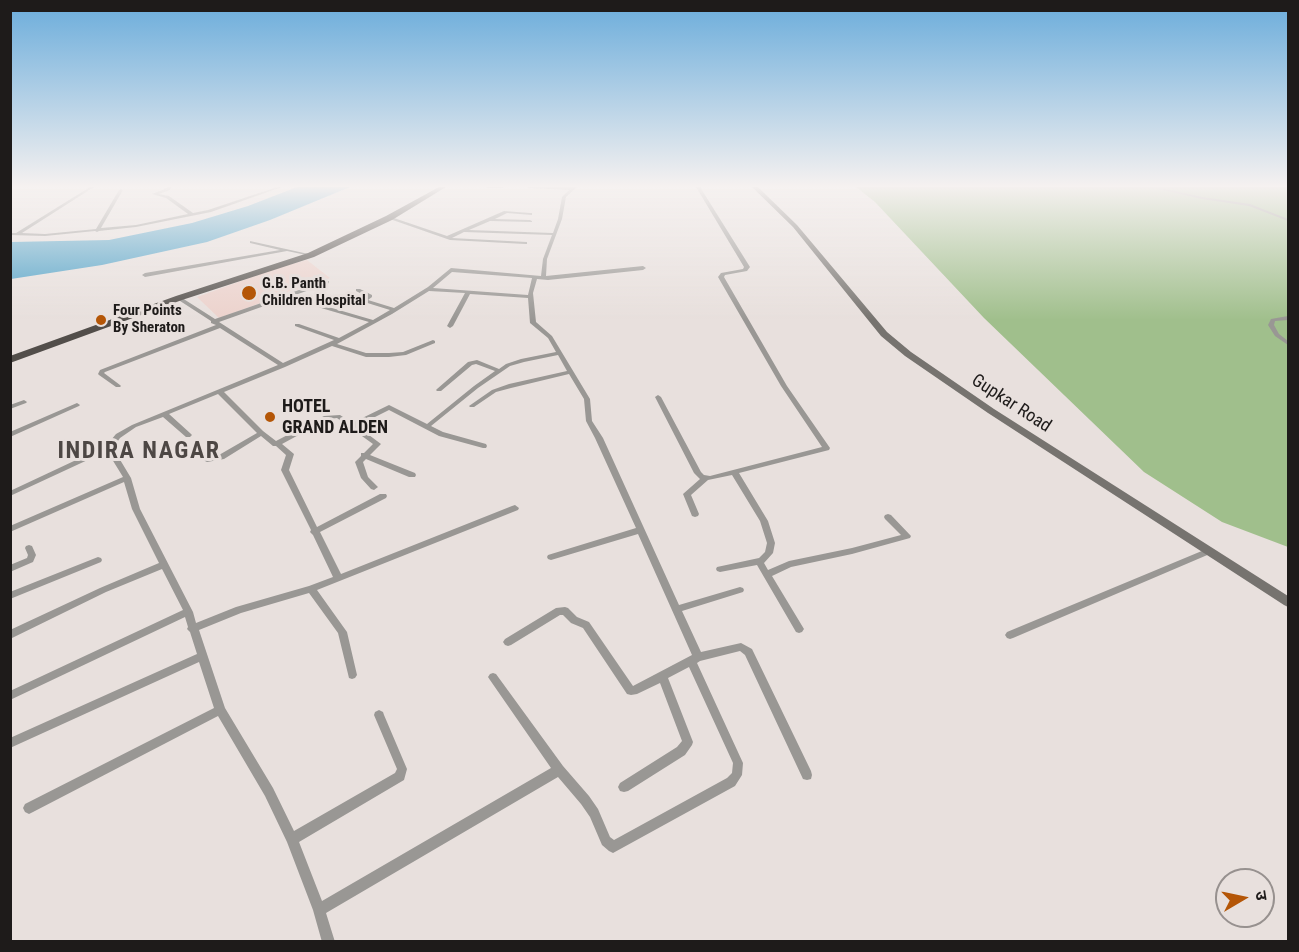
<!DOCTYPE html>
<meta charset="utf-8">
<style>
body{margin:0}
#map{position:relative;width:1299px;height:952px;overflow:hidden;background:#e8e0dd;font-family:"Roboto Condensed","Noto Sans Devanagari",sans-serif}
canvas{display:block}
.frame{position:absolute;inset:0;border:12px solid #1e1b1a;pointer-events:none}
.north{position:absolute;left:1215px;top:868px;width:60px;height:60px;box-sizing:border-box;background:#e8e0dd;border:2px solid #97918f;border-radius:50%;rotate:81deg;font-size:16px;font-weight:700;line-height:24px;text-align:center;color:#1e1b1a}
.north::after{content:'';display:block;margin:auto;width:21px;height:27px;background:#b45607;clip-path:polygon(50% 0,100% 100%,50% 72%,0 100%)}
</style>
<div id="map">
<canvas width="1299" height="952"></canvas>
<div class="frame"></div>
<div class="north">उ</div>
</div>
<script>
const context = document.querySelector('canvas').getContext('2d');
context.lineJoin = 'round';
function fillPath(path, color) { context.fillStyle = color; context.fill(path, 'evenodd'); }
const shape = rows => new Path2D(rows.map(r => 'M' + r).join(''));
function trace(path, color, width, dash) { context.strokeStyle = color; context.lineWidth = width; context.lineCap = dash ? 'butt' : 'round'; context.setLineDash(dash || []); context.stroke(path); }
function write(font, color, halo, rows, align = 'center') {
  context.font = font + ' "Roboto Condensed",sans-serif'; context.lineWidth = 6; context.setLineDash([]); context.textBaseline = 'middle'; context.strokeStyle = halo; context.fillStyle = color; for (const [text, x, y, turn = 0] of rows) {
    context.save(); context.translate(x, y); context.rotate((+turn || 0) * Math.PI / 180); context.textAlign = isNaN(turn) ? turn : align; if (halo) context.strokeText(text, 0, 0); context.fillText(text, 0, 0); context.restore();
  }
}
const medical = shape([
 [307,260,330,278,219,318,197,297,282,266]
]);
const green = shape([
 [856,187,1288,187,1288,547,1222,522,1144,472,984,318,875,202]
]);
const water = shape([
 [297,187,350,187,270,220,207,242,102,265,11,279,11,242,109,240,192,223,248,206]
]);
const minor = shape([
 [90,187,94,187,22,233,45,234,96,229,119,190,121,189,123,190,101,228,136,225,188,214,166,198,152,194,167,188,167,187,171,187,170,190,159,194,169,196,193,213,208,210,277,187,282,187,211,212,136,227,99,231,97,232,95,231,45,236,10,235,10,233,16,233,90,187],
 [486,187,504,187,502,188,488,188,486,187],
 [527,187,577,187,566,197,562,219,547,259,546,276,643,266,646,268,643,270,548,280,537,279,533,293,536,322,552,336,590,399,592,421,603,438,679,605,740,587,743,588,744,590,743,592,682,611,701,652,741,643,752,649,811,771,812,775,811,779,807,780,803,779,745,655,740,651,700,661,697,663,743,763,742,775,735,786,613,853,609,851,602,845,590,817,581,804,558,777,326,913,335,942,322,942,313,910,287,842,265,796,218,716,33,812,29,814,25,812,23,808,25,804,214,708,199,662,10,748,10,738,197,654,190,632,187,629,188,627,185,617,10,700,10,691,183,610,162,569,106,592,10,639,10,630,100,588,159,563,132,509,124,482,10,532,10,526,123,477,107,451,10,496,10,491,106,446,116,434,132,425,278,365,220,328,105,372,104,373,120,385,121,386,120,387,116,387,99,375,98,374,100,370,216,325,211,323,211,321,177,299,176,298,179,296,215,319,325,281,329,281,329,283,219,322,283,363,334,340,295,326,295,324,299,324,339,338,369,322,304,303,304,301,308,301,373,320,390,310,361,301,361,299,366,296,356,291,356,289,360,289,372,295,372,297,368,300,394,308,428,287,451,268,541,276,543,259,552,235,464,232,452,238,527,242,527,244,525,244,450,240,387,218,391,217,447,236,504,211,530,213,532,213,532,215,507,213,495,219,530,220,532,221,532,222,490,221,469,230,553,233,558,219,562,197,569,190,529,188,527,187],
 [452,272,532,278,528,295,433,288,452,272],
 [429,291,465,293,447,326,450,328,453,326,470,294,528,298,530,323,548,338,556,352,521,359,506,364,499,369,477,360,468,362,437,389,436,390,437,391,441,391,472,365,476,364,495,371,474,386,427,424,389,405,352,423,340,415,324,416,276,441,263,431,224,392,285,367,332,346,366,357,389,357,406,355,435,343,435,341,433,340,403,352,389,353,366,353,337,344,392,314,429,291],
 [558,355,567,371,509,384,492,390,469,406,470,407,474,407,496,392,511,388,569,374,584,399,586,421,595,438,636,528,548,555,547,557,548,559,551,560,638,534,692,655,633,686,589,622,577,617,568,608,565,607,556,608,505,639,503,642,505,645,508,646,511,645,560,615,563,615,571,623,583,628,627,694,631,695,637,694,660,683,682,741,677,747,620,783,618,787,620,791,624,792,628,791,685,755,692,745,693,742,668,678,689,667,733,763,732,773,727,778,614,840,610,837,598,809,589,796,563,766,496,674,493,673,490,674,488,677,490,680,551,768,322,901,299,842,404,780,407,769,384,715,383,712,379,710,375,712,374,715,397,769,395,773,294,831,273,788,225,708,199,630,241,613,309,593,338,633,349,678,352,679,355,678,357,675,347,632,317,590,518,510,519,508,515,505,512,506,341,574,320,532,386,498,387,496,386,494,380,494,317,527,289,470,294,454,282,444,328,419,337,418,373,444,364,453,361,453,361,456,355,462,361,478,371,489,374,490,378,487,368,477,363,462,366,459,409,477,415,477,416,475,415,473,370,455,381,444,357,426,389,410,439,436,483,448,486,448,487,446,486,444,443,432,431,426,478,388,510,366,524,362,558,355],
 [218,394,257,433,219,455,204,458,203,460,207,462,224,459,261,436,273,446,276,446,286,455,281,470,311,530,310,532,313,535,333,577,309,586,236,607,196,623,193,612,140,509,131,478,113,448,120,438,136,427,163,417,186,437,190,437,192,435,190,433,169,414,218,394],
 [696,187,700,187,750,267,747,271,725,275,724,277,787,386,830,448,829,450,739,473,768,521,775,543,773,553,764,563,768,570,789,561,852,548,901,535,885,519,884,517,885,515,888,514,891,515,911,536,910,538,852,554,791,567,772,576,804,629,802,632,799,633,796,632,757,565,720,572,717,571,716,569,717,567,759,558,765,552,767,543,760,521,732,475,708,480,691,495,699,514,698,516,695,517,692,516,683,494,700,479,694,473,655,397,658,395,661,397,701,472,704,475,710,476,822,447,781,386,718,277,721,273,743,269,744,267,696,187],
 [1150,187,1156,187,1202,197,1250,204,1288,219,1288,221,1249,206,1202,199,1150,187],
 [250,241,313,255,311,256,287,251,145,277,142,275,145,273,280,250,250,243,250,241],
 [1288,316,1288,320,1275,321,1274,325,1279,334,1288,341,1288,345,1275,336,1268,325,1271,319,1288,316],
 [24,400,27,402,26,403,10,409,10,405,24,400],
 [77,403,80,405,79,406,10,437,10,432,77,403],
 [29,545,32,546,36,555,33,562,10,572,10,565,27,558,28,555,25,548,26,546,29,545],
 [1209,548,1212,549,1213,551,1212,553,1013,638,1010,639,1007,638,1005,635,1007,632,1209,548],
 [98,557,101,558,102,560,101,562,10,599,10,592,98,557]
]);
const secondary = shape([
 [752,187,758,187,797,225,887,332,911,352,994,409,1288,596,1288,607,1284,605,988,413,905,356,881,336,793,227,752,187]
]);
const trunk = shape([
 [439,187,446,187,392,220,314,257,182,300,10,363,10,356,176,296,308,253,386,216,439,187]
]);
const markers = [
 [249,293,8,"#b45607"],
 [101,320,6,"#b45607"],
 [270,417,6,"#b45607"]
];
const farPoinames = [
 ["G.B. Panth",262,284],
 ["Children Hospital",262,301],
 ["Four Points",113,311],
 ["By Sheraton",113,328]
];
const streetNames = [
 ["Gupkar Road",1011,404,33]
];
const poiNames = [
 ["HOTEL",282,407],
 ["GRAND ALDEN",282,428]
];
const districtNames = [
 ["INDIRA NAGAR",139,452]
];
fillPath(medical, '#ecd2cc');
fillPath(green, '#a0bf8c');
fillPath(water, '#4ea1c7');
fillPath(minor, '#999794');
fillPath(secondary, '#76736f');
fillPath(trunk, '#524e4a');
const sky = context.createLinearGradient(0, 0, 0, 320);
sky.addColorStop(0, '#6aacdb');
sky.addColorStop(0.58, '#f5f1f0');
sky.addColorStop(1, '#f5f1f000');
context.fillStyle = sky;
context.fillRect(0, 0, 1299, 320);
for (const [x, y, r, color] of markers) { const dot = new Path2D(); dot.arc(x, y, r, 0, 2 * Math.PI); context.fillStyle = color; context.fill(dot); trace(dot, '#e8e0dd', 2); }
write('bold 15px', '#1e1b1a', '#e8e0dd', farPoinames, 'left');
write('18px', '#1e1b1a', '#e8e0dd', streetNames);
write('bold 18px', '#1e1b1a', '#e8e0dd', poiNames, 'left');
context.letterSpacing = '1.5px';
write('bold 24px', '#4d4744', '#e8e0dd', districtNames);
context.letterSpacing = '0px';
</script>
